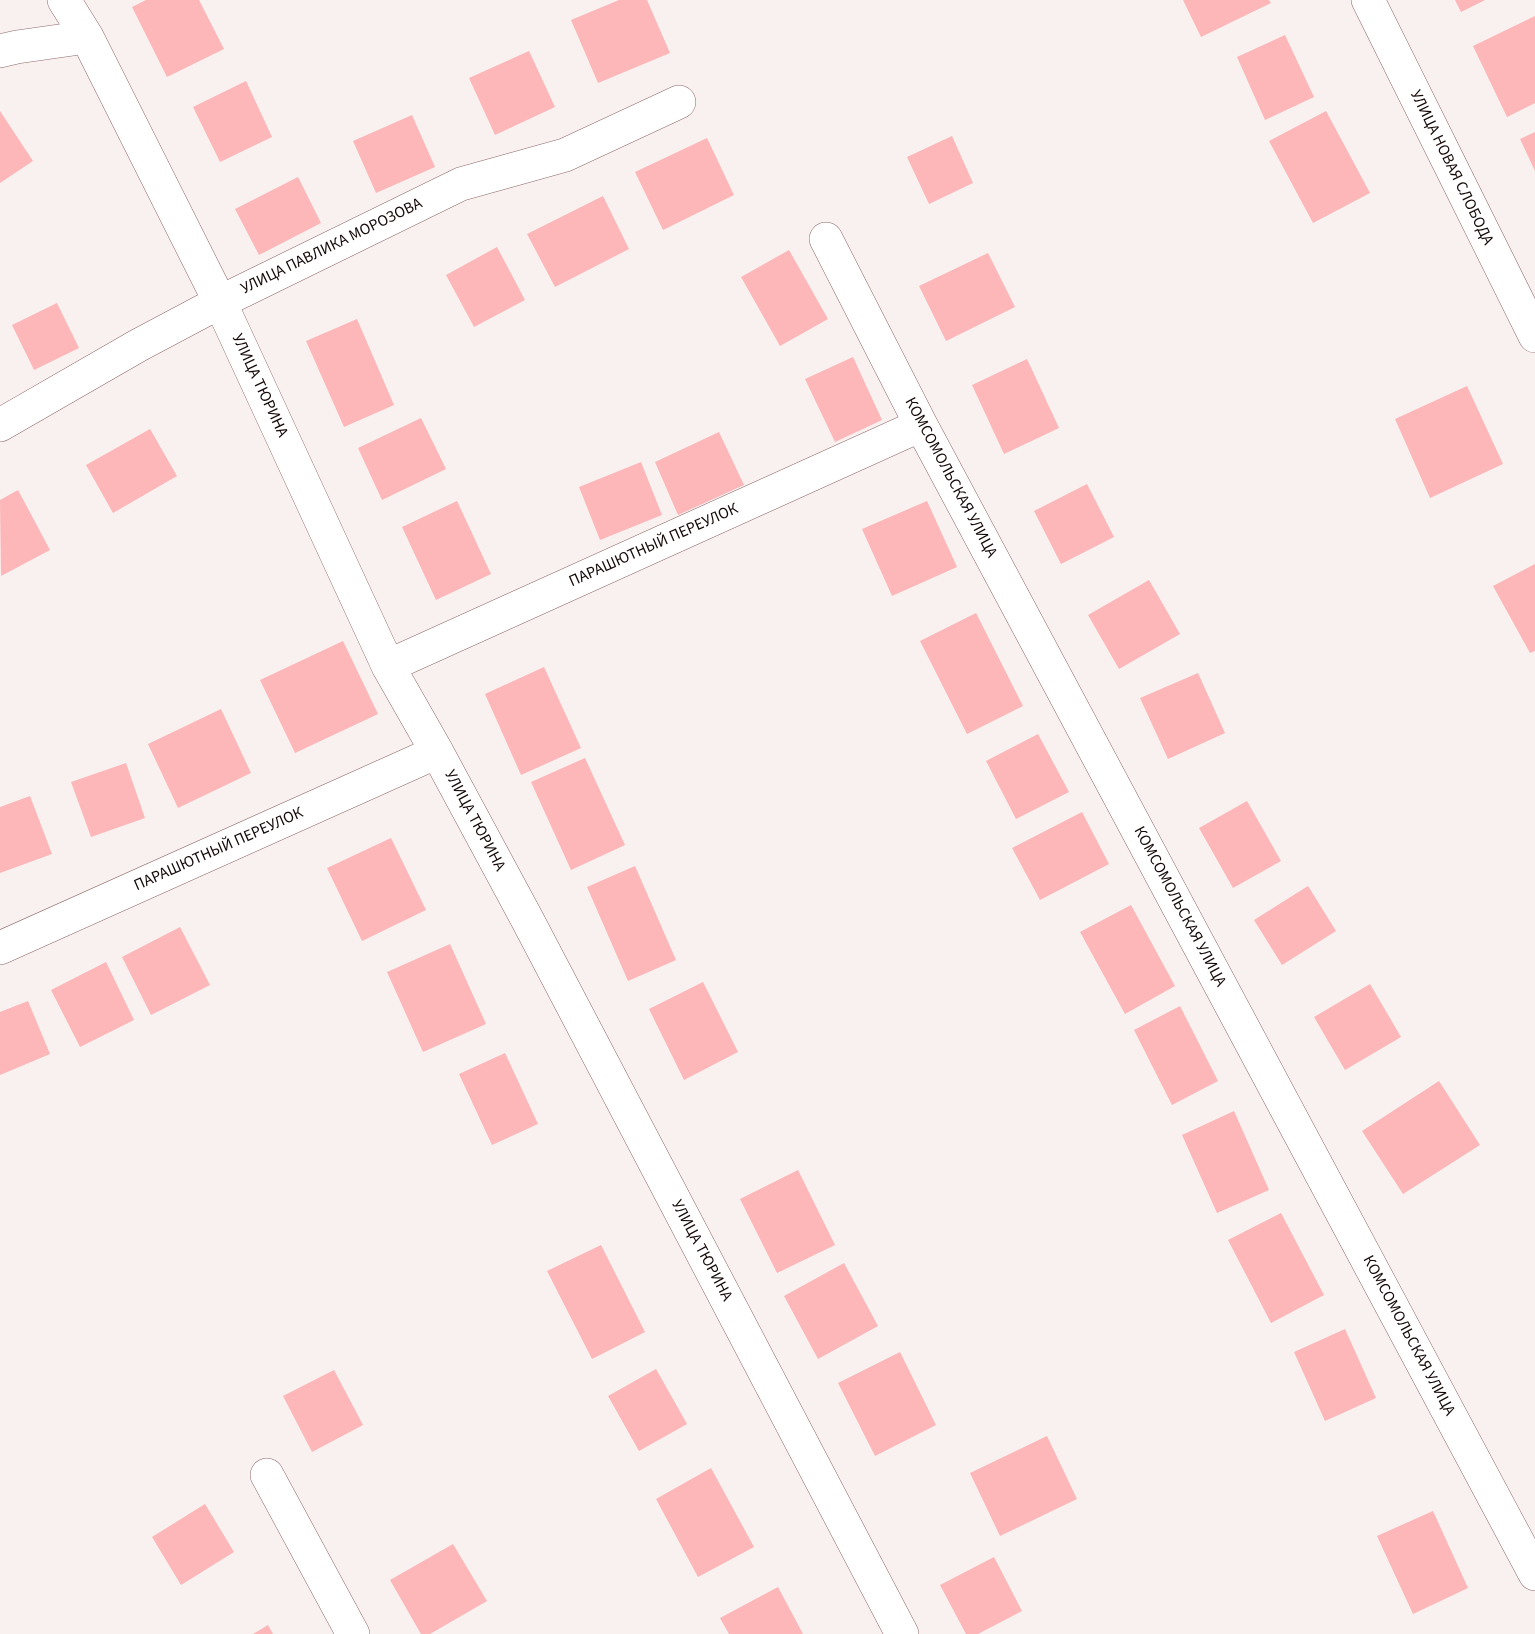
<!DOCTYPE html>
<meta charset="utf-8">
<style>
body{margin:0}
canvas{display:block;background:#f9f0f0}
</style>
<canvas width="1535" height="1634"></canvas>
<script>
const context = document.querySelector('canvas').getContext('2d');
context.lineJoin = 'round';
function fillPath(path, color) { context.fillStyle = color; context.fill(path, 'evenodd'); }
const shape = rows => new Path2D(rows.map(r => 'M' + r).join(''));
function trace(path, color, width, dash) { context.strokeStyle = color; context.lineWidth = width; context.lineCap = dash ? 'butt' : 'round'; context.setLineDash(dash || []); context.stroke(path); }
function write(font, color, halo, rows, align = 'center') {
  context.font = font + ' "Source Sans 3",sans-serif'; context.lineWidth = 5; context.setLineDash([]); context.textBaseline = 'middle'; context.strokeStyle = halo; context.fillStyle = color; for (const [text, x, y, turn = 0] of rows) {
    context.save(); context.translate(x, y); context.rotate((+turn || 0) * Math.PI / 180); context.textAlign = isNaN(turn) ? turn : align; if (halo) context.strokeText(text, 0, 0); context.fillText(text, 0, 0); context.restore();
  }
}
const building = shape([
 [146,0,199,0,224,49,167,77,132,7],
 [619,0,647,0,670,53,598,83,571,20],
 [1183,0,1269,0,1271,3,1201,37],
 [1455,0,1485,0,1461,12],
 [1535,16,1535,103,1507,117,1473,46],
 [1285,35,1314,97,1265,120,1237,57],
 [529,51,555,107,495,135,469,78],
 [246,81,272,137,220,162,193,107],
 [0,111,33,161,0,183],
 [1326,111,1370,193,1313,223,1269,141],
 [412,115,435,167,376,193,353,141],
 [1535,132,1535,171,1520,139],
 [952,136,973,183,929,204,907,157],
 [707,138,734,195,663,230,635,172],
 [298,177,321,223,259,255,235,209],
 [603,196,629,249,555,287,527,234],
 [497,247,525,300,474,327,446,275],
 [789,250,828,319,780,346,741,277],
 [988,253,1015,307,946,341,919,286],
 [57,303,79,348,34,370,12,325],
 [357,319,394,405,344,427,306,341],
 [853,357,882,420,835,442,805,379],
 [1027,359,1059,428,1004,454,972,385],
 [1467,386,1503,464,1430,498,1395,419],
 [421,418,446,469,382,500,358,448],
 [150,429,177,476,113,513,86,465],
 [719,432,744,485,678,515,655,462],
 [641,462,662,515,600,540,579,487],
 [1087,484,1114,537,1061,564,1034,511],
 [18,490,50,550,1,576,0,500],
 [457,501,491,574,436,600,402,527],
 [927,501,957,567,892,596,862,529],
 [1535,564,1535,651,1530,653,1493,586],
 [1149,580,1180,634,1119,669,1088,615],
 [976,613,1023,706,967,734,920,641],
 [343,641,378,714,295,753,260,680],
 [544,667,581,748,521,775,485,694],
 [1198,673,1225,733,1168,759,1140,698],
 [221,709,251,773,178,808,148,744],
 [1038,734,1069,792,1016,819,986,761],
 [585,758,625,845,571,870,531,782],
 [126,763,145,818,91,837,71,782],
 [30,796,52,854,0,873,0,807],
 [1247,801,1281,861,1233,888,1199,828],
 [1082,812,1109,864,1040,900,1012,848],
 [391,838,426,910,362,941,327,868],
 [635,866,676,960,628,981,587,887],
 [1308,886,1336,931,1282,965,1254,920],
 [1131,905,1175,986,1125,1014,1080,932],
 [180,927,210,985,151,1015,122,957],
 [450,944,486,1024,423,1052,387,972],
 [106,962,134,1020,80,1047,51,990],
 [703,982,738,1052,684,1080,649,1009],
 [1370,984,1401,1037,1345,1070,1314,1017],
 [28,1001,50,1054,0,1075,0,1012],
 [1180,1006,1218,1081,1172,1105,1134,1030],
 [505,1053,538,1124,492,1145,459,1074],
 [1439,1081,1480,1145,1403,1194,1362,1131],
 [1234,1111,1269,1190,1217,1213,1182,1135],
 [798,1170,835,1245,777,1273,740,1199],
 [1281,1213,1324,1295,1271,1323,1228,1240],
 [601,1245,645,1332,592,1359,547,1271],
 [844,1263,878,1326,818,1359,784,1296],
 [1345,1329,1376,1398,1325,1421,1294,1352],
 [900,1352,936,1425,875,1456,838,1383],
 [656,1369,687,1424,639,1451,608,1396],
 [334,1370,363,1425,312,1452,283,1396],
 [1047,1436,1077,1499,1000,1536,970,1473],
 [711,1468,754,1547,698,1577,656,1499],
 [205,1504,234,1552,181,1585,152,1537],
 [1433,1511,1468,1588,1413,1614,1377,1536],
 [453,1544,487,1601,430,1634,421,1634,390,1580],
 [994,1557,1022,1611,978,1634,966,1634,940,1585],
 [778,1587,803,1634,729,1634,720,1618],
 [268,1625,273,1634,253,1634]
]);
const minor = shape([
 [64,0,87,37,220,302,388,666,437,752,527,919,902,1634],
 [1368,0,1535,336],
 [0,51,17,47,87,37],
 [826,239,921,425,1535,1574],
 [0,425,139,345,220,302,461,184,565,155,679,102],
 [388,666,921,425],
 [0,948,437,752],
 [267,1475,353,1634]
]);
const streetNames = [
 ["УЛИЦА НОВАЯ СЛОБОДА",1451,168,64],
 ["УЛИЦА ПАВЛИКА МОРОЗОВА",332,247,-26],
 ["УЛИЦА ТЮРИНА",259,386,65],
 ["КОМСОМОЛЬСКАЯ УЛИЦА",950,478,62],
 ["ПАРАШЮТНЫЙ ПЕРЕУЛОК",654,546,-24],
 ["УЛИЦА ТЮРИНА",474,821,62],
 ["ПАРАШЮТНЫЙ ПЕРЕУЛОК",219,850,-24],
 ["КОМСОМОЛЬСКАЯ УЛИЦА",1179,907,62],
 ["УЛИЦА ТЮРИНА",701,1251,62],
 ["КОМСОМОЛЬСКАЯ УЛИЦА",1408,1336,62]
];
fillPath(building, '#fdb7b8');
trace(minor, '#906a6a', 34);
trace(minor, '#fff', 33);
write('16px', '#150808', '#fff', streetNames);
</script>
